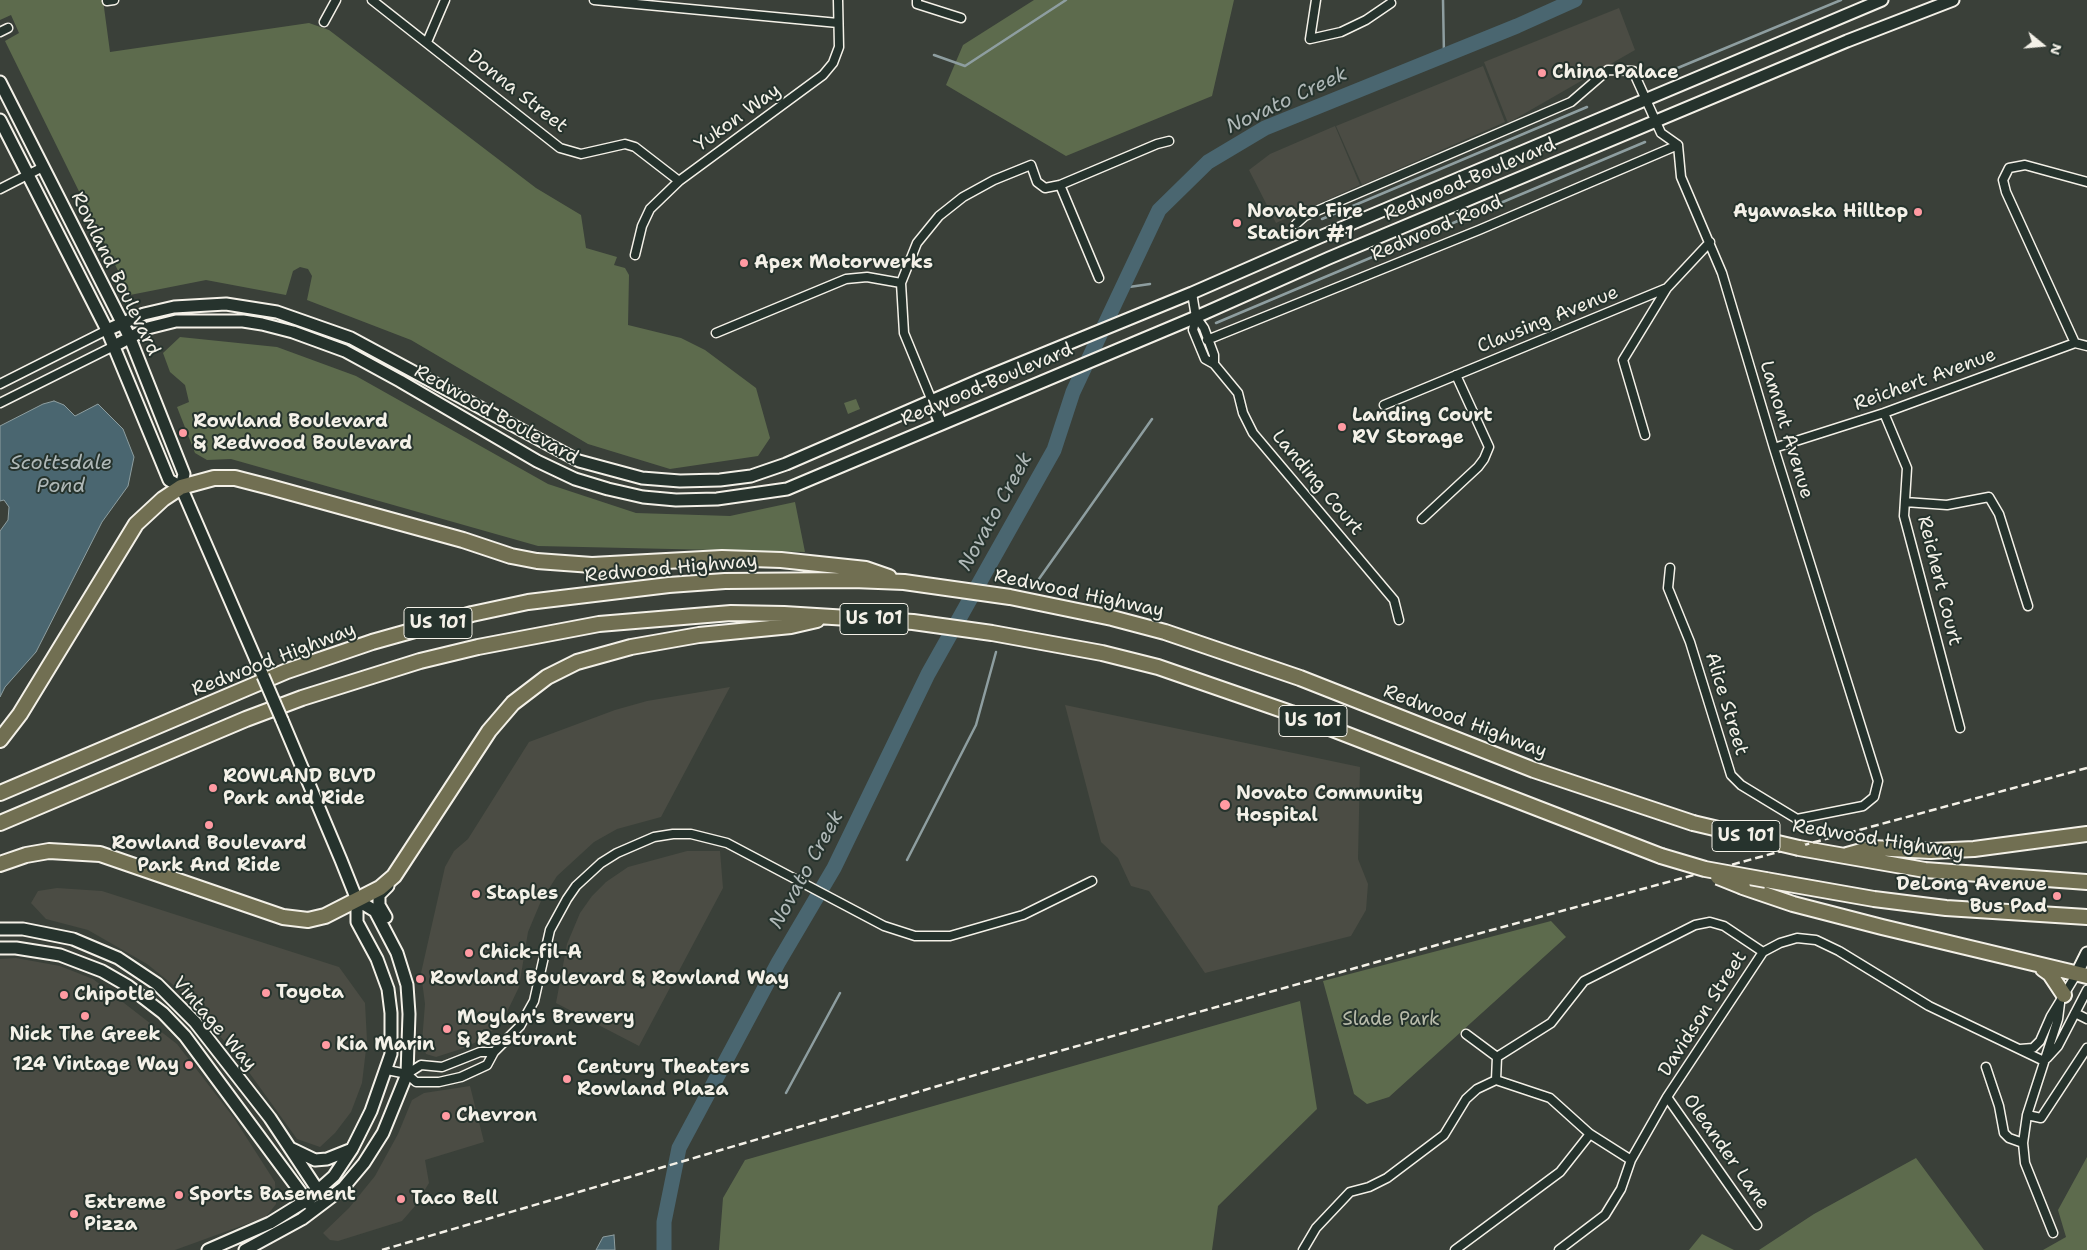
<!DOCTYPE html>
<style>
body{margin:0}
#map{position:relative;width:2087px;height:1250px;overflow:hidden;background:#3a4039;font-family:"Shantell Sans",sans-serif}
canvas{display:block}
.north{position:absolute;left:2017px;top:20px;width:50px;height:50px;-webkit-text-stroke:4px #26332d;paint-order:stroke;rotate:107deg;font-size:14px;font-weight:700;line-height:20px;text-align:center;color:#f4f1e8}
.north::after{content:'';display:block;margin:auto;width:18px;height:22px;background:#f4f1e8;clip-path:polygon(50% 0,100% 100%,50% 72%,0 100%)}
</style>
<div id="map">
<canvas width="2087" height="1250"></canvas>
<div class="north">N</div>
</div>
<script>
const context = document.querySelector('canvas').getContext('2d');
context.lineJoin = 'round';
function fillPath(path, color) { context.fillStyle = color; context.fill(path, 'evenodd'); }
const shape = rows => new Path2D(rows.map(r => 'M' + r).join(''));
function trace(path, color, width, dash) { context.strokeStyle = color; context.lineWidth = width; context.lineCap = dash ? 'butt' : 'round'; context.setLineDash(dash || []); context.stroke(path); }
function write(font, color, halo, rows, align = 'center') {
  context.font = font + ' "Shantell Sans",sans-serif'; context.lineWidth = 4; context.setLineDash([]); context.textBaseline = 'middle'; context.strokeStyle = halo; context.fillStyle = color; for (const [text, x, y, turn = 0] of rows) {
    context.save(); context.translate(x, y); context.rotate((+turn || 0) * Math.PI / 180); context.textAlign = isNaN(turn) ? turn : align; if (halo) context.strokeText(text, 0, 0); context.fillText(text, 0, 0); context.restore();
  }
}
const built = shape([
 [1619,8,1635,50,1508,123,1484,62],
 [1483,66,1505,122,1362,185,1336,126],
 [1335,126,1360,185,1276,223,1249,170,1270,154],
 [730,687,661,817,617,829,594,842,557,876,541,901,528,932,519,987,506,1014,493,1030,481,1040,461,1049,436,1057,426,1054,422,1042,425,1004,421,973,445,867,454,851,468,839,529,742,615,710,647,701],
 [1065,705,1360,767,1358,859,1368,884,1366,910,1351,936,1205,973,1149,891,1131,886,1118,858,1101,842],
 [687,851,720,851,723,888,639,1046,556,1003,567,944,580,913,592,896,606,882,628,867],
 [57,888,102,891,339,967,365,1003,367,1041,362,1083,351,1112,335,1133,320,1147,297,1139,238,1057,182,992,147,964,88,930,46,919,31,903,38,891],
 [16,958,60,966,93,979,177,1044,234,1118,275,1182,276,1204,266,1217,175,1250,0,1250,0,959],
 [470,1086,484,1142,425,1160,429,1183,415,1206,402,1221,338,1241,330,1240,323,1233,349,1208,375,1176,398,1134,412,1100,424,1093]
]);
const green = shape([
 [0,0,103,0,110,52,309,23,329,30,536,188,581,215,586,248,617,257,614,265,625,268,629,275,628,325,681,338,705,350,756,388,770,438,758,456,670,469,588,444,411,340,307,300,312,276,308,269,300,267,293,271,286,295,206,280,130,295,5,41,19,33,11,15,0,20],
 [1034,0,1234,0,1212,96,1066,156,946,85,963,45],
 [180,337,277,347,356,376,548,484,636,513,730,516,795,502,805,552,538,546,231,459,207,460,195,453,177,407,189,402,185,385,170,372,163,353],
 [856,399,860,409,848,414,844,403],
 [1551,921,1566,937,1389,1097,1367,1104,1354,1094,1323,981],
 [1300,1001,1317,1109,1218,1206,1212,1250,719,1250,723,1198,745,1160],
 [2087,1157,2087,1250,2043,1250,2066,1237,2058,1210],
 [1916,1158,1984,1250,1759,1250,1814,1214],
 [1702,1234,1734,1250,1689,1250]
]);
const water = shape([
 [54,401,64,405,75,416,98,404,123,429,134,457,128,486,102,522,36,652,5,687,0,697,0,531,8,520,9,507,4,500,0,501,0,426,43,404,54,401],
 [614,1235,615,1250,596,1250,603,1237,614,1235]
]);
const stream = shape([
 [1443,0,1444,55],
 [934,55,965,66,1066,0],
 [1656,77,1841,0],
 [1322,219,1587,107],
 [1122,288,1150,284],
 [1216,323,1645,142],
 [1034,586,1152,419],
 [907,860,976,725,996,652],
 [786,1093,840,993]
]);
const river = shape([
 [664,1250,664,1222,679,1148,778,963,834,868,928,674,1054,450,1073,392,1159,210,1208,162,1265,128,1517,26,1575,0]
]);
const street = shape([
 [372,0,560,148,581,154,625,144,635,147,679,181],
 [594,0,838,23],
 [917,0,917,4,961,18],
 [1316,0,1310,39,1341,32,1366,20,1391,3],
 [107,1,114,0],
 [324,22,336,0],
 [0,32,8,28],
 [427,42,445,0],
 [1060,185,1099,278],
 [0,189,43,167],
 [1296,224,1305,216,1571,102,1608,70,1633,71,1661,133,1678,145,1681,177,1722,273,1774,448,1878,781,1874,797,1863,806,1797,819,1741,785,1731,775,1690,642,1668,588,1670,568],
 [635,255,642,226,650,209,679,181,823,75,833,63,839,47,838,0],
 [1192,293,1196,317,1193,330,1205,359,1214,364,1238,393,1243,413,1253,433,1394,600,1399,620],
 [1196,317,1204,328,1214,355,1214,364],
 [716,333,846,279,867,277,901,283],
 [1207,340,1479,230,1678,145],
 [2075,343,2006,192,2003,180,2009,168,2025,165,2087,182],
 [0,384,107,330],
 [932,401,904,333,901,283,917,243,939,216,963,197,994,180,1031,165,1037,182,1045,188,1060,185,1157,144,1169,141],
 [0,403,114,346],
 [1384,405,1667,288,1710,242],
 [1884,413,1907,468,1904,516,1960,728],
 [1645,435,1623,360,1667,288],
 [1774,448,1884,413,2075,343,2087,346],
 [1905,502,1947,505,1989,497,1999,514,2028,606],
 [1422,519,1478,467,1484,459,1489,447,1456,375],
 [2075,1013,2087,1019],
 [1466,1034,1497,1057],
 [2020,1049,2033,1048,2040,1041,2051,1016,2076,975],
 [2047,1058,2058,1046,2087,990],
 [1986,1067,1999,1106,2004,1133,2009,1138,2023,1143],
 [387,1070,407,1074,416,1082,439,1082,461,1077,487,1065,494,1052,520,1026,534,1001,550,930,567,899,576,886,601,863,617,853,654,837,673,834,691,834,727,843,884,926,915,936,950,936,1023,915,1092,881],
 [407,1074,421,1065,442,1067,480,1052,494,1052],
 [1496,1080,1497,1057,1551,1023,1584,981,1695,925,1710,922,1724,926,1763,952],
 [1667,1097,1757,1225],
 [2027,1115,2041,1118,2087,1048],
 [2053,1233,2025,1163,2023,1143,2027,1115,2058,1019,2060,1003],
 [1303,1250,1316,1228,1350,1192,1369,1187,1387,1178,1444,1135,1466,1099,1477,1089,1496,1080,1550,1098,1590,1134,1631,1160],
 [1455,1250,1560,1172,1590,1134],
 [1559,1250,1605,1215,1621,1189,1631,1160,1667,1097,1763,952,1780,943,1797,938,1816,940,1839,951,1929,1006,2044,1061]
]);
const secondary = shape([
 [0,82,130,338,184,474,181,487],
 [0,120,107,330,169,480,181,487,263,676],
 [107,330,144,314,174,307,226,304,277,312,351,338,579,461,642,478,680,481,720,480,751,476,786,464,982,379,1192,293,1320,237,1882,0],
 [114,346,148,328,176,321,243,321,262,324,293,332,345,351,400,381,537,461,575,479,608,489,643,497,676,500,717,499,787,489,1196,317,1329,258,1847,41,1953,0],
 [932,401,941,424],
 [386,917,379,905,379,895,388,886],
 [0,929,23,929,73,939,118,958,157,984,195,1022,270,1118,325,1201],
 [0,948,16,948,60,955,102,971,128,986,163,1013,185,1036,310,1205],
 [2076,975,2087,953],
 [290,1148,315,1160,327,1159,352,1149],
 [208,1250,270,1223,307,1200,334,1176,352,1149,371,1111,391,1054,391,1013,388,989,377,959,357,922,357,900,341,860,282,720],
 [245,1250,302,1219,343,1188,364,1163,383,1133,407,1074,409,1014,407,985,397,953,375,911,357,900]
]);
const highway = shape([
 [0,740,20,714,136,524,163,499,181,487,214,478,235,478,270,487,463,540,511,556,537,561,592,565,722,558,781,560,866,569,889,577],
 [0,793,287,671,372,642,472,614,528,602,669,585,725,581,853,580,904,582,1010,597,1112,618,1165,632,1300,678,1534,770,1693,823],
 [0,823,246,719,302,698,420,661,478,647,599,624,731,613,784,614,913,622,992,633,1102,653,1158,667,1291,713,1661,856],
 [1799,848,1925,870,2087,882],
 [1847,855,1872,848,1931,851,1974,849,2087,834],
 [0,864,26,855,49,851,100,854,283,917,308,920,325,916,380,888,394,876,489,731,513,703,547,677,577,662,631,647,699,635,791,626,817,620],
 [1766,880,1874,899,1946,908,2087,917],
 [1743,887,1793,904,1882,927,2087,976],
 [2043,969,2050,974,2064,995]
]);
const rail = shape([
 [382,1250,999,1068,1455,940,2087,768]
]);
const secondaryBridge = shape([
 [263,676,282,720]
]);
const highwayBridge = shape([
 [1693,823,1799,848],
 [1661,856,1705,869,1766,880],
 [1718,877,1743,887]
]);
const markers = [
 [1542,73,5,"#ff9aa2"],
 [1918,212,5,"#ff9aa2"],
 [1237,223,5,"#ff9aa2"],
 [744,263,5,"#ff9aa2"],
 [1342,427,5,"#ff9aa2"],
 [183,433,5,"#ff9aa2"],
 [213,788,5,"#ff9aa2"],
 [1225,805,6,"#ff9aa2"],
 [209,825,5,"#ff9aa2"],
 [476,894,5,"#ff9aa2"],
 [2057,896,5,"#ff9aa2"],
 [469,953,5,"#ff9aa2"],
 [420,979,5,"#ff9aa2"],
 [266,993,5,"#ff9aa2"],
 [64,995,5,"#ff9aa2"],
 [85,1016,5,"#ff9aa2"],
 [447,1029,5,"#ff9aa2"],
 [326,1045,5,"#ff9aa2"],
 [189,1065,5,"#ff9aa2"],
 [567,1079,5,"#ff9aa2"],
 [446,1116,5,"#ff9aa2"],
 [179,1195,5,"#ff9aa2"],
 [401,1199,5,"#ff9aa2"],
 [74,1214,5,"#ff9aa2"]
];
const shields = [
 [874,619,68],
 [438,623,68],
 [1313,721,68],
 [1746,836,68]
];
const shieldNames = [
 ["US 101",874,619],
 ["US 101",438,623],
 ["US 101",1313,721],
 ["US 101",1746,836]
];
const poiNames = [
 ["China Palace",1552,73],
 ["Novato Fire",1247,212],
 ["Station #1",1247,234],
 ["Ayawaska Hilltop",1908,212,"right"],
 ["Apex Motorwerks",754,263],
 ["Landing Court",1352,416],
 ["RV Storage",1352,438],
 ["Rowland Boulevard",193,422],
 ["& Redwood Boulevard",193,444],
 ["ROWLAND BLVD",223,777],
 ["Park and Ride",223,799],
 ["Novato Community",1236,794],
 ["Hospital",1236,816],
 ["Rowland Boulevard",209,844,"center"],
 ["Park And Ride",209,866,"center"],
 ["DeLong Avenue",2047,885,"right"],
 ["Bus Pad",2047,907,"right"],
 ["Staples",486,894],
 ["Chick-fil-A",479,953],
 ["Rowland Boulevard & Rowland Way",430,979],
 ["Toyota",276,993],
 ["Chipotle",74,995],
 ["Moylan's Brewery",457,1018],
 ["& Resturant",457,1040],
 ["Nick The Greek",85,1035,"center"],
 ["Kia Marin",336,1045],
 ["124 Vintage Way",179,1065,"right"],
 ["Century Theaters",577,1068],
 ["Rowland Plaza",577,1090],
 ["Chevron",456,1116],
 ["Sports Basement",189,1195],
 ["Taco Bell",411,1199],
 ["Extreme",84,1203],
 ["Pizza",84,1225]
];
const streetNames = [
 ["Donna Street",517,92,38],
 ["Yukon Way",738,118,-36],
 ["Redwood Boulevard",1470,180,-23],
 ["Redwood Road",1437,229,-23],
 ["Rowland Boulevard",115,274,64],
 ["Clausing Avenue",1548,320,-22],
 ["Reichert Avenue",1925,380,-20],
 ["Redwood Boulevard",987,385,-23],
 ["Redwood Boulevard",496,415,29],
 ["Lamont Avenue",1786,430,73],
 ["Landing Court",1317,483,50],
 ["Redwood Highway",671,569,-5],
 ["Reichert Court",1939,581,76],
 ["Redwood Highway",1079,594,12],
 ["Redwood Highway",274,660,-21],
 ["Alice Street",1726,704,73],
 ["Redwood Highway",1465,722,21],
 ["Redwood Highway",1878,840,9],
 ["Davidson Street",1703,1014,-57],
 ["Vintage Way",214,1024,49],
 ["Oleander Lane",1726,1152,55]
];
const parkNames = [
 ["Slade Park",1391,1020]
];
const waterNames = [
 ["Novato Creek",1287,101,-25],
 ["Scottsdale",61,464],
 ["Pond",61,487],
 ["Novato Creek",996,512,-61],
 ["Novato Creek",807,870,-61]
];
fillPath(built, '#4b4c44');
fillPath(green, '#5d6b4d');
fillPath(water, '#4a6670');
trace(water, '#8e9ea0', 1);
trace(stream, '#8e9ea0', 2.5);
trace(river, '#4a6670', 15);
trace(street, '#f4f1e8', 11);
trace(secondary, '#f4f1e8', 15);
trace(highway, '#f4f1e8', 18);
trace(street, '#26332d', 8);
trace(secondary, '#26332d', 11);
trace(highway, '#716f52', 14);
trace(rail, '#f4f1e8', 2.5, [8, 4]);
trace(secondaryBridge, '#f4f1e8', 15, []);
trace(highwayBridge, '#f4f1e8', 18, []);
trace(secondaryBridge, '#26332d', 11);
trace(highwayBridge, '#716f52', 14);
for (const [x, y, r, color] of markers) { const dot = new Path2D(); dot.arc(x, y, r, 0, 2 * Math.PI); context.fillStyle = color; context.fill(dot); trace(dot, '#26332d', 2); }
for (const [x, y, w] of shields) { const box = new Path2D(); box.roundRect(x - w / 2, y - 15.5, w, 31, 4); context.fillStyle = '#26332d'; context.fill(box); trace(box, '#f4f1e8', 1); }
write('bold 18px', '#f4f1e8', null, shieldNames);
write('bold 19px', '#f4f1e8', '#26332d', poiNames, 'left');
write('19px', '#f4f1e8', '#26332d', streetNames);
write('19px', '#b8bbaa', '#26332d', parkNames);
write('italic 20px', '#b0b9b8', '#26332d', waterNames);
</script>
